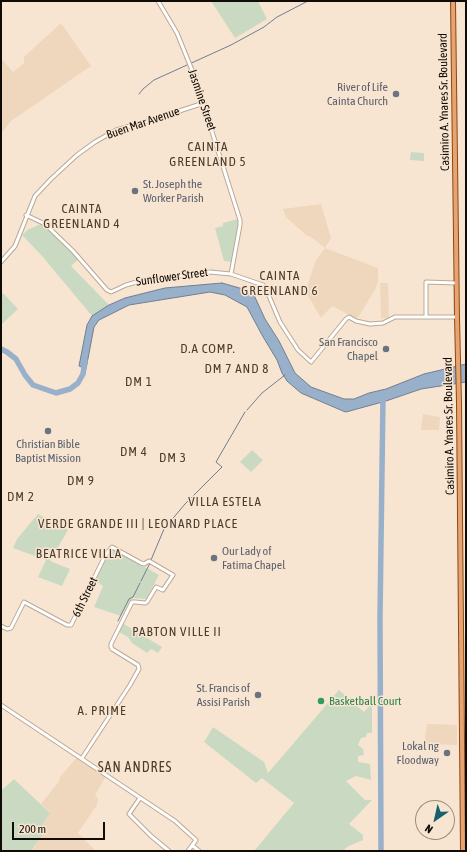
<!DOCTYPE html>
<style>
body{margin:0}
#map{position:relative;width:467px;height:852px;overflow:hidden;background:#f8e5d1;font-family:"Asap Condensed",sans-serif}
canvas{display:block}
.frame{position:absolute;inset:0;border:2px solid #100b05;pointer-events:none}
.north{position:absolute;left:415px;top:800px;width:40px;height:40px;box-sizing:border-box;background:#f8e5d1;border:1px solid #9b8e7f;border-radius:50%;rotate:214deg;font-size:11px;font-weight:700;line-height:16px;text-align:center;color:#100b05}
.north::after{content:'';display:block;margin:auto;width:14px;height:18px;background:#15616d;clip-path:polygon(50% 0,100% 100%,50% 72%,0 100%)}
.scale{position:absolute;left:12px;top:822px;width:93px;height:18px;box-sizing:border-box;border:2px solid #100b05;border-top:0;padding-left:5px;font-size:12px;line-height:14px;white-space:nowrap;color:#100b05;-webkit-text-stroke:3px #f8e5d1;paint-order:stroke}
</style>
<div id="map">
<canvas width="467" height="852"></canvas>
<div class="frame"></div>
<div class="north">N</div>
<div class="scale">200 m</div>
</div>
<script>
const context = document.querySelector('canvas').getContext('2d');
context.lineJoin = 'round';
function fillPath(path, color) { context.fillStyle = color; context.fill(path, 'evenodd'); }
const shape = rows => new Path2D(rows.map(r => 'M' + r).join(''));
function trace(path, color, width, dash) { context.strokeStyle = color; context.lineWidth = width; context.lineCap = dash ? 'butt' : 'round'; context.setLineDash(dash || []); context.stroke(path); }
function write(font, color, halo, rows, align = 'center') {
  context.font = font + ' "Asap Condensed",sans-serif'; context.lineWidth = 3; context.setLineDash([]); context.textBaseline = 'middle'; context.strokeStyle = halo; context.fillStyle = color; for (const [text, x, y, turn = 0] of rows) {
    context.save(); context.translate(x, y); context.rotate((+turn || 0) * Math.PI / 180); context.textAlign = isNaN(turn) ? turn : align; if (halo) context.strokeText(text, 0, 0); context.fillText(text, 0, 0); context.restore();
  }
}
const built = shape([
 [61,23,91,66,11,121,1,134,1,58,13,72,24,63,24,57],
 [321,204,331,238,325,248,378,268,378,282,375,290,357,319,332,306,321,318,308,296,306,290,315,262,325,248,311,237,306,235,286,217,283,209],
 [380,283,388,283,389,318,381,318],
 [423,414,440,417,439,430,421,430],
 [427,724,457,725,457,745,424,744],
 [77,757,106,776,95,795,98,798,97,805,78,833,96,851,31,851,35,847,41,827,50,812,41,804,59,781,60,777]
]);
const green = shape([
 [211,1,258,1,267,19,235,38],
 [411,152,424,153,424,161,410,160],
 [238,219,238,228,232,262,224,261,215,228,223,226,223,223],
 [43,223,79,259,71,266,109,305,92,316,42,256,22,235,29,229],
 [3,293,18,309,1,325,1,295],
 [252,450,263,460,251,472,240,462],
 [38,514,68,530,50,561,70,569,62,586,38,577,46,560,13,548,17,539],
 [110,549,113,549,159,575,146,599,133,598,130,600,121,616,94,607,103,586,94,580],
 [122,623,162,647,158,653,151,649,147,653,132,643,128,637,117,631],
 [339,690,364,712,372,703,372,733,367,733,366,737,361,738,358,745,363,749,364,755,358,756,358,762,370,764,371,780,356,776,346,781,365,800,372,800,349,824,363,835,363,840,347,847,343,851,254,851,294,803,262,778,256,783,204,742,213,727,264,762,268,773],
 [14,779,50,813,41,827,46,830,31,851,1,851,1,791]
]);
const water = shape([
 [222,283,243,289,254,295,265,319,279,341,295,373,311,387,344,399,354,399,369,393,386,389,424,374,466,364,466,382,421,389,386,401,346,412,343,411,301,393,287,381,282,373,277,360,262,335,247,307,225,295,210,292,129,305,99,320,94,327,86,369,79,366,87,325,92,316,109,305,125,298,165,288,222,283]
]);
const stream = shape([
 [139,94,143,89,154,80,231,45,264,27,277,17,308,1],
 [247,410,262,393,285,375],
 [151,560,164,529,185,504,222,467,216,462,245,412],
 [141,581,150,563],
 [118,621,129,599,133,597,140,583]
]);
const river = shape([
 [1,349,7,352,16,359,25,375,33,385,56,393,70,389,78,383,83,374,85,361],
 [381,851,380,616,383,397]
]);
const minor = shape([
 [158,1,177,33,194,75,240,220,240,225,231,274],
 [26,215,45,224,73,251,107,290,111,292,126,285,144,280,210,272,231,274,263,285,266,289,280,322,298,350,311,362,346,319,349,317,356,321,370,324,383,323,395,317,457,317],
 [1,262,15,246,35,196,51,179,77,155,95,142,116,130,145,122,204,103],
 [426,316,426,282,456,283],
 [1,626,7,629,11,628,24,602,67,625,71,625,105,556,112,547,141,563,144,564,149,561,173,575,163,590,156,587,147,602,145,603,135,602,132,602,111,644,111,647,112,649,138,665,139,669,130,685,82,758],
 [1,705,175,821,196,840,188,851],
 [140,798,129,814,151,836,169,851],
 [193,846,199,851]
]);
const major = shape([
 [453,1,457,317,459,403,463,851]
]);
const markers = [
 [396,94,4,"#6b7280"],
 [135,191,4,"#6b7280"],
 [386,349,4,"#6b7280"],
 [48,431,4,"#6b7280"],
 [214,558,4,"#6b7280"],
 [258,695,4,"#6b7280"],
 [321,701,4,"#2e9e5b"],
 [447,753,4,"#6b7280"]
];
const worshipNames = [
 ["River of Life",388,87],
 ["Cainta Church",388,101],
 ["St. Joseph the",143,184,"left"],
 ["Worker Parish",143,198,"left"],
 ["San Francisco",378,342],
 ["Chapel",378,356],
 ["Christian Bible",48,444,"center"],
 ["Baptist Mission",48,458,"center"],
 ["Our Lady of",222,551,"left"],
 ["Fatima Chapel",222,565,"left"],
 ["St. Francis of",250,688],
 ["Assisi Parish",250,702],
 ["Lokal ng",439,746],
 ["Floodway",439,760]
];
const streetNames = [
 ["Jasmine Street",202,100,71],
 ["Casimiro A. Ynares Sr. Boulevard",444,102,-91],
 ["Buen Mar Avenue",143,123,-19],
 ["Sunflower Street",172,277,-8],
 ["Casimiro A. Ynares Sr. Boulevard",449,426,-91],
 ["6th Street",85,597,-64]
];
const leisureNames = [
 ["Basketball Court",329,701]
];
const neighbourhoodNames = [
 ["CAINTA",208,147],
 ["GREENLAND 5",208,162],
 ["CAINTA",82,209],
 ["GREENLAND 4",82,224],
 ["CAINTA",280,276],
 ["GREENLAND 6",280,291],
 ["D.A COMP.",208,349],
 ["DM 7 AND 8",237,369],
 ["DM 1",139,382],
 ["DM 4",134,452],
 ["DM 3",173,458],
 ["DM 9",81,481],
 ["DM 2",21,497],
 ["VILLA ESTELA",225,502],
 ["VERDE GRANDE III | LEONARD PLACE",138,524],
 ["BEATRICE VILLA",79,554],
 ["PABTON VILLE II",177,632],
 ["A. PRIME",102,711]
];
const quarterNames = [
 ["SAN ANDRES",135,768]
];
fillPath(built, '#efd7bd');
fillPath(green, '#cadac2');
fillPath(water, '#99b0ca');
trace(water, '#707e8f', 1);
trace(stream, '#707e8f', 1);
trace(river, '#99b0ca', 5.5);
trace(minor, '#baa996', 5);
trace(major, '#8f470f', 6);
trace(minor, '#fff', 3);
trace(major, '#e5a472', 4);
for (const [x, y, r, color] of markers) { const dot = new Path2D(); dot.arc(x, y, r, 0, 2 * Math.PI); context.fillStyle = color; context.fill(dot); trace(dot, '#f8e5d1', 1.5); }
write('12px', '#5b616d', '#f8e5d1', worshipNames, 'right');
write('12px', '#100b05', '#f8e5d1', streetNames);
write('12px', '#27864d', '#f8e5d1', leisureNames, 'left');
context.letterSpacing = '1px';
write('13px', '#4b3c2c', '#f8e5d1', neighbourhoodNames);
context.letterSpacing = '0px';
context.letterSpacing = '1px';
write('14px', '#4b3c2c', '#f8e5d1', quarterNames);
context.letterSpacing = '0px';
</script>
